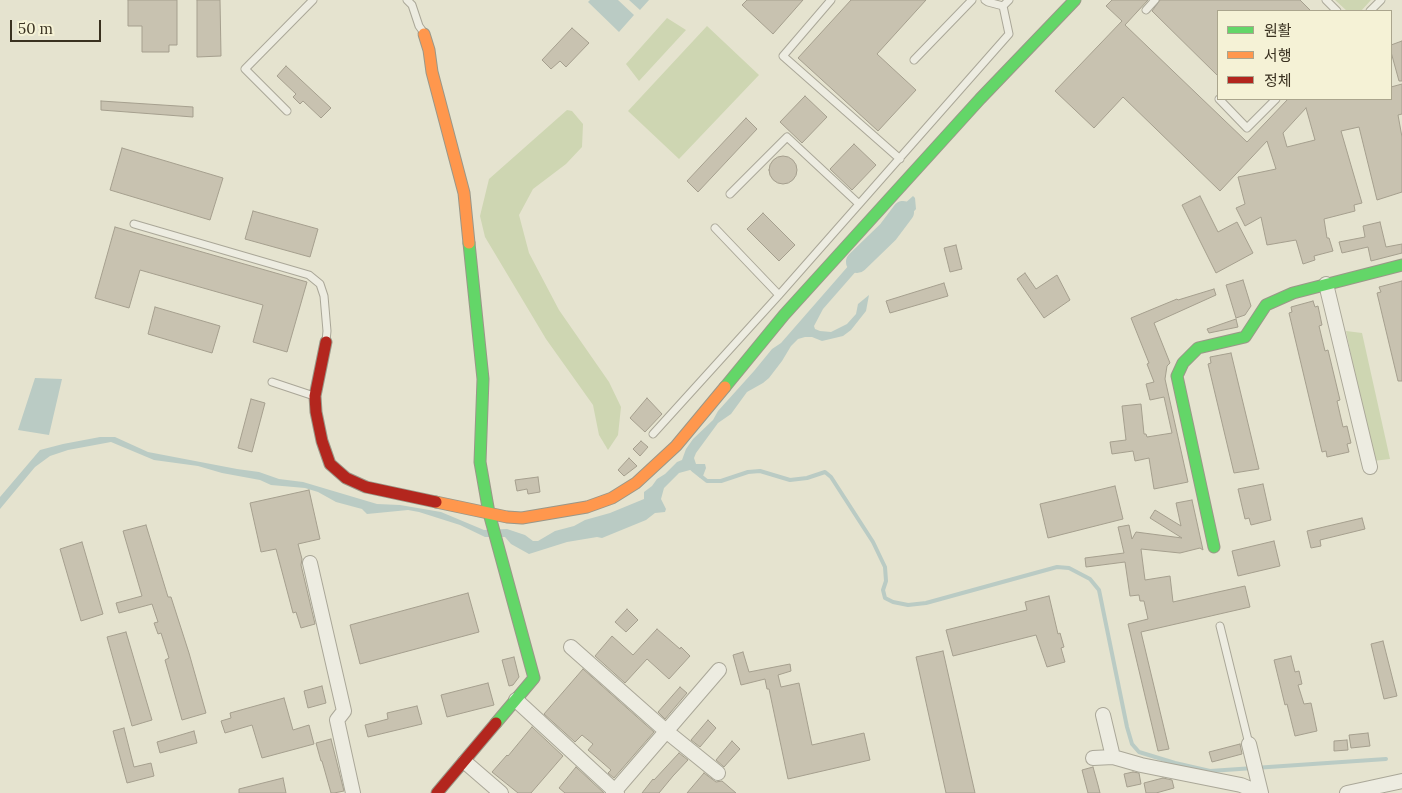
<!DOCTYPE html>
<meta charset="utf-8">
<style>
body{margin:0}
#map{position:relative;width:1402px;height:793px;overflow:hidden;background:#e5e3cf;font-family:Lora,"Noto Sans KR",serif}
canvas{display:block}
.legend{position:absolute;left:1217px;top:10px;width:175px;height:90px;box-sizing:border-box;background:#f5f2d6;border:1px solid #aaa58d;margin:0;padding:6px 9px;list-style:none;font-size:15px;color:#393120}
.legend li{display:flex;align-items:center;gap:10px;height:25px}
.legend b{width:25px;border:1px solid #aaa58d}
.scale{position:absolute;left:10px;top:20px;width:91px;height:22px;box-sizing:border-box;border:2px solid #393120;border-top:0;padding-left:6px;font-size:15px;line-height:18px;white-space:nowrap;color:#393120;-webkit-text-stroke:4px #f5f2d6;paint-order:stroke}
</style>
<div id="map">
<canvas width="1402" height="793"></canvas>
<ul class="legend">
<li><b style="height:6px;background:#63d668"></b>원활</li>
<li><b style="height:6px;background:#ff974d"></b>서행</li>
<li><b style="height:6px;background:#b3261e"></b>정체</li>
</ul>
<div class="scale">50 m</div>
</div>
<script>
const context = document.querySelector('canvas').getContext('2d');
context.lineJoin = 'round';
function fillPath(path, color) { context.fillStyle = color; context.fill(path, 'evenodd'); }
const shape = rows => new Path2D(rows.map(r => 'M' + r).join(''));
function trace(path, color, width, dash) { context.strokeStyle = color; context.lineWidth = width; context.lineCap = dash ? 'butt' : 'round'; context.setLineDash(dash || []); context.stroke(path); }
const green = shape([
 [1335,0,1371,0,1361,11,1347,11],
 [667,18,686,30,639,81,626,64],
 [707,26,759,75,679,159,628,111],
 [567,110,572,111,583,124,582,147,566,164,533,189,519,215,529,253,559,310,609,382,621,407,618,435,608,450,599,435,593,405,546,339,485,237,480,216,489,179],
 [1346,331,1362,333,1390,459,1373,461]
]);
const water = shape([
 [590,0,618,0,634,15,619,32,588,2],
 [629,0,649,0,640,10],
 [913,196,915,198,916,209,907,219,893,230,886,244,881,225],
 [877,233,881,247,865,261,823,309,814,326,815,329,820,331,831,332,847,324,856,314,858,304,869,295,866,311,851,330,843,336,822,341,812,337,805,337,798,339,791,346,782,361,769,378,763,383,747,392,731,414,718,423,696,453,694,458,696,464,705,464,706,468,703,476,700,478,696,473,690,470,679,473,664,488,661,499,666,509,665,512,655,513,646,520,602,538,597,537,567,542,529,554,511,544,505,537,485,537,460,525,419,512,408,510,367,514,362,509,336,502,318,492,305,488,271,485,260,480,222,473,198,466,154,460,111,442,68,450,50,456,35,467,0,509,0,497,40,450,63,444,100,437,115,437,148,452,237,469,259,472,279,479,303,482,377,504,400,505,441,512,484,530,507,529,525,535,533,541,538,541,555,531,574,526,585,520,610,513,644,499,644,492,652,486,657,479,665,474,677,462,682,460,686,449,693,439,713,420,718,411,754,371,772,349,781,343],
 [35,378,62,379,49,435,18,430]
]);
const stream = shape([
 [693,470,707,481,721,481,748,472,760,471,790,480,807,478,825,472,831,477,873,542,885,567,886,581,883,590,885,598,893,602,908,605,926,603,1057,567,1069,568,1090,579,1099,590,1127,727,1132,744,1139,752,1175,763,1210,771,1386,759]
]);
const river = shape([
 [857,262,888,232,903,212]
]);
const building = shape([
 [128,0,177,0,177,45,169,45,169,52,142,52,142,26,128,26,128,0],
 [197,0,220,0,221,56,197,57,197,0],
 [747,0,803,0,773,34,742,5,747,0],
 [851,0,926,0,877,54,916,90,878,131,798,58,851,0],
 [1112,0,1148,0,1125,25,1247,142,1288,99,1391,99,1391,87,1402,84,1402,114,1398,115,1402,137,1402,192,1377,200,1359,127,1341,131,1362,203,1354,205,1355,211,1324,219,1327,238,1329,238,1333,251,1314,256,1315,260,1303,264,1296,240,1267,245,1261,217,1245,226,1236,208,1245,204,1238,177,1276,169,1267,141,1220,191,1123,97,1094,128,1055,91,1122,21,1106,6,1112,0],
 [1306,108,1315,140,1287,147,1283,133,1306,108],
 [1160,0,1300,0,1311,11,1218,11,1218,76,1152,11,1160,0],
 [572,28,589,43,566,67,560,61,551,69,542,60,572,28],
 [1402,41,1402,81,1399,81,1391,52,1391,45,1402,41],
 [286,66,331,108,321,118,303,101,300,104,293,97,296,94,277,76,286,66],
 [805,96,827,117,802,143,780,122,805,96],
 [101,101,193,107,193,117,101,110,101,101],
 [746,118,757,129,698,192,687,181,746,118],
 [854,144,876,165,852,190,830,169,854,144],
 [122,148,223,178,210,220,110,190,122,148],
 '769 170a14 14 0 1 1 28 0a14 14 0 1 1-28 0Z',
 [1200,196,1218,232,1237,222,1253,253,1216,273,1182,205,1200,196],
 [253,211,318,229,310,257,245,239,253,211],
 [763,213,795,245,779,261,747,229,763,213],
 [1380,222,1386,247,1402,244,1402,253,1371,261,1368,247,1342,253,1339,242,1365,237,1363,226,1380,222],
 [115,227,307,282,287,352,253,342,263,305,140,270,129,308,95,298,115,227],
 [956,245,962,269,950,272,944,248,956,245],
 [1025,273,1036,289,1057,275,1070,300,1044,318,1017,279,1025,273],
 [1243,280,1251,306,1245,315,1236,318,1226,285,1243,280],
 [1402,281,1402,381,1398,381,1377,293,1381,292,1379,287,1402,281],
 [944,283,948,296,890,313,886,301,944,283],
 [1214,289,1216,295,1154,323,1170,363,1167,366,1165,379,1188,482,1154,489,1149,458,1135,461,1133,451,1112,454,1110,442,1126,440,1122,406,1141,404,1144,434,1146,434,1147,437,1172,433,1164,397,1150,400,1146,384,1154,382,1147,364,1149,363,1131,318,1177,299,1178,300,1214,289],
 [1313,301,1315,307,1318,306,1322,325,1319,326,1325,351,1328,350,1340,400,1337,401,1343,427,1347,426,1351,443,1347,444,1349,452,1327,457,1326,451,1322,452,1289,313,1292,312,1291,307,1313,301],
 [155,307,220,326,212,353,148,334,155,307],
 [1236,319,1238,327,1209,333,1207,329,1236,319],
 [1231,353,1259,469,1234,473,1208,364,1211,363,1210,357,1231,353],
 [647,398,662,414,645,432,630,418,647,398],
 [251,399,265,403,252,452,238,448,251,399],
 [641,441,648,447,640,456,633,449,641,441],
 [629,458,637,466,624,476,618,470,629,458],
 [538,477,540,492,528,494,527,489,517,491,515,480,538,477],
 [1263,484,1271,520,1251,525,1249,518,1245,519,1238,489,1263,484],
 [1115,486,1123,519,1048,538,1040,504,1115,486],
 [309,490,320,539,298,544,302,559,301,565,315,624,301,628,296,612,293,613,276,549,261,552,250,503,309,490],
 [1192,500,1203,550,1200,548,1180,553,1141,549,1145,580,1170,576,1173,602,1245,586,1250,607,1141,632,1169,749,1158,751,1128,624,1148,619,1144,601,1140,601,1139,595,1130,596,1125,562,1086,567,1085,558,1124,553,1118,527,1129,525,1132,539,1136,532,1182,538,1150,518,1155,510,1181,526,1176,503,1192,500],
 [1362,518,1365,529,1320,540,1321,546,1311,548,1307,531,1362,518],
 [146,525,168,597,171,597,189,653,206,713,182,720,165,660,169,658,161,633,158,634,154,623,158,622,152,604,119,613,116,603,142,596,123,531,146,525],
 [1274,541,1280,566,1238,576,1232,551,1274,541],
 [82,542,103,614,81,621,60,549,82,542],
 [468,593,479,632,360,664,350,625,468,593],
 [1049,596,1058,634,1060,633,1064,647,1061,648,1065,662,1047,667,1036,635,953,656,946,630,1027,610,1025,602,1049,596],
 [627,609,638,620,626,632,615,622,627,609],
 [657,629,680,649,681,647,690,656,669,679,647,659,625,683,595,656,612,636,633,655,657,629],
 [126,632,152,720,132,726,107,637,126,632],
 [1383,641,1397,696,1384,699,1371,644,1383,641],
 [943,651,975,793,946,793,916,657,943,651],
 [743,652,749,672,790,664,791,671,778,675,781,687,799,683,812,745,864,733,870,760,788,779,769,689,767,689,765,679,741,685,733,655,743,652],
 [1291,656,1295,672,1299,671,1302,684,1298,685,1304,704,1311,703,1317,731,1295,736,1287,704,1285,705,1274,660,1291,656],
 [514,657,519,677,513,685,509,686,502,660,514,657],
 [583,669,654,732,614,778,608,773,611,770,588,750,593,744,582,735,575,742,544,714,583,669],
 [488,683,494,705,447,717,441,695,488,683],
 [322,686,326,703,308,708,304,691,322,686],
 [680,687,687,693,665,719,658,712,680,687],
 [284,698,293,730,309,725,314,744,262,758,252,725,225,733,221,721,231,718,230,713,284,698],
 [417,706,422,724,368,737,365,725,388,719,387,713,417,706],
 [708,720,716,728,700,747,691,740,708,720],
 [532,727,563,756,531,793,518,793,492,772,507,755,508,756,532,727],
 [124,728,134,767,151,763,154,776,127,783,113,731,124,728],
 [194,731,197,743,160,753,157,742,194,731],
 [1368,733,1370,746,1351,748,1349,735,1368,733],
 [331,739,344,791,334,793,331,793,322,761,321,761,316,743,331,739],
 [1347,740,1348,750,1334,751,1334,741,1347,740],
 [732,741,740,749,724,767,716,760,732,741],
 [1240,744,1242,754,1212,762,1209,752,1240,744],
 [679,753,688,760,673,776,659,793,642,793,653,779,654,780,679,753],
 [576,767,604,793,565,793,559,788,576,767],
 [1093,767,1098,785,1100,793,1088,793,1082,770,1093,767],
 [1133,772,1139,773,1141,784,1127,787,1124,774,1133,772],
 [704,773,716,782,722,781,736,793,687,793,704,773],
 [283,778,286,793,239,793,239,789,283,778],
 [1163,778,1172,780,1174,788,1156,793,1146,793,1144,783,1163,778]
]);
const lane = shape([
 [407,0,412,5,419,26,424,33],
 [831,0,783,56,900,159],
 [985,0,988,2,1003,6],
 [1326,0,1337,11],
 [1146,10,1155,0],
 [1370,11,1381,0],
 [914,60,972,0],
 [1219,99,1247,128,1276,99],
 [287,111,245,69,313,0],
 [730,194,787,137,859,204],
 [134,224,309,275,320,284,324,296,327,331,326,341],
 [715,228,779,295],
 [272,382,314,396],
 [653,434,779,295,1009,34,1003,6,1009,0],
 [1220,626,1249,744]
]);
const street = shape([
 [1326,284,1370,467],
 [310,563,344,711,337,720,353,793],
 [571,647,666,731,718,773],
 [516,700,617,793],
 [1103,715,1113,757,1141,765,1241,785,1260,793],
 [1249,744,1261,793],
 [1093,758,1113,757],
 [465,762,501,793],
 [613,793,719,670],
 [1347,793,1402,781]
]);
const fast = shape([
 [469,243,483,379,480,462,489,513,534,678,496,723],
 [725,387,784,315,980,99,1075,0],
 [1214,547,1177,376,1183,363,1198,348,1245,337,1266,305,1293,293,1402,265]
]);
const slow = shape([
 [424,34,429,50,432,72,464,193,469,243],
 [436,502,507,517,522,518,587,507,612,498,636,483,676,446,725,387]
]);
const jam = shape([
 [326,342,315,396,316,412,322,441,330,464,346,478,366,487,436,502],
 [437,793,496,723]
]);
fillPath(green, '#ced6b2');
fillPath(water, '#bacbc4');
trace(stream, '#bacbc4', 4);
trace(river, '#bacbc4', 22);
fillPath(building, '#c8c2b0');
trace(building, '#a59f8e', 1);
trace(lane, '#aaa798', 9);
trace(street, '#aaa798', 16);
trace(fast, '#9a9788', 13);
trace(slow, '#9a9788', 13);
trace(jam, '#9a9788', 13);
trace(lane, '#edece1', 7);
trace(street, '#edece1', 14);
trace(fast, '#63d668', 11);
trace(slow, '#ff974d', 11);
trace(jam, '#b3261e', 11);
</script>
